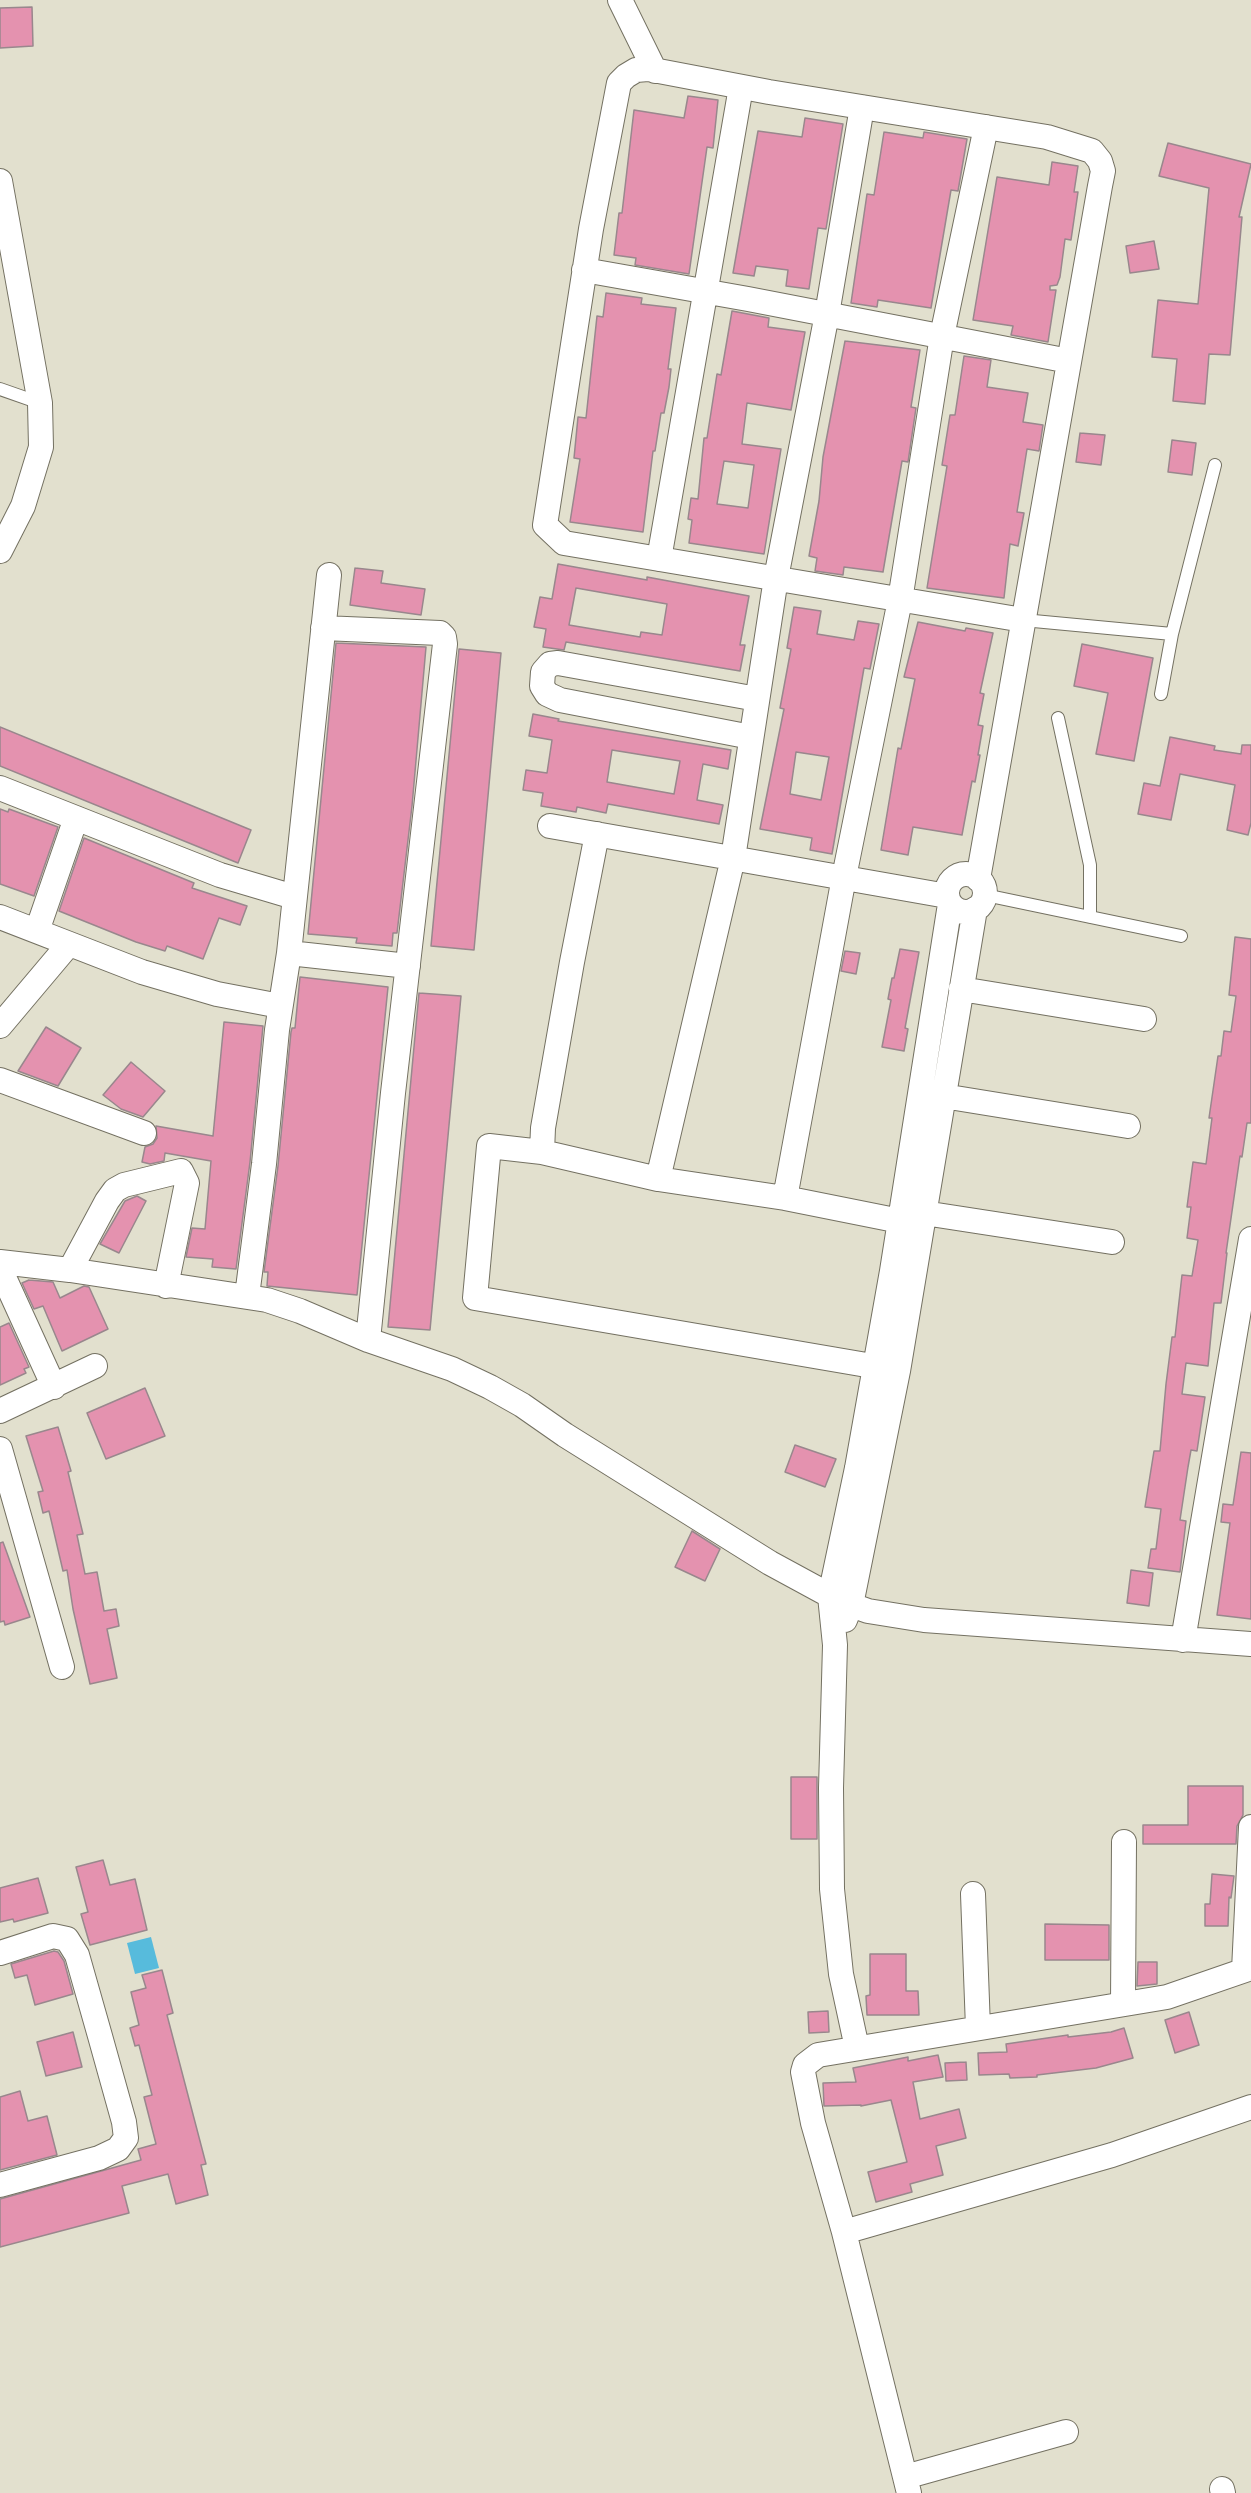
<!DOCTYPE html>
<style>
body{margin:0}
canvas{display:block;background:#e2e0ce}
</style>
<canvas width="1251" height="2493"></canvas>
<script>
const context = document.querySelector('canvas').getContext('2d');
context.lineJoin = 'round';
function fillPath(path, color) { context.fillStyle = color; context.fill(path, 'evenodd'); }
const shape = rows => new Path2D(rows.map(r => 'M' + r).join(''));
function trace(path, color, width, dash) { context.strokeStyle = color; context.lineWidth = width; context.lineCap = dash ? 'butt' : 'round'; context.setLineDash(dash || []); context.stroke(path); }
const water = shape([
 [151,1937,159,1968,135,1974,127,1943]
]);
const building = shape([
 [32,7,33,46,0,48,0,8,32,7],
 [688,96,718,100,713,148,707,147,689,274,635,265,636,258,614,255,619,213,622,213,634,110,684,118,688,96],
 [805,118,843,124,826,229,818,228,809,289,786,286,788,270,756,266,754,276,733,273,758,131,802,137,805,118],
 [884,132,923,138,924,132,967,139,958,191,951,190,931,308,878,300,877,307,851,303,867,194,874,195,884,132],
 [1168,143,1251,164,1239,217,1242,217,1230,355,1209,354,1205,404,1173,401,1177,359,1152,357,1158,300,1198,304,1209,188,1159,176,1168,143],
 [1052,162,1078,166,1074,192,1078,192,1071,240,1065,239,1060,277,1057,285,1050,286,1050,290,1056,290,1048,342,1011,335,1013,326,973,320,997,177,1049,185,1052,162],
 [1154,241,1159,269,1130,273,1126,246,1154,241],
 [606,293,642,298,641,304,676,308,668,369,671,369,669,387,664,413,661,413,655,451,653,451,643,532,570,522,580,459,574,458,578,417,586,418,597,316,603,317,606,293],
 [732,311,769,318,768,327,805,332,791,410,747,403,742,444,781,449,764,554,689,543,692,520,688,519,691,498,698,499,704,438,707,438,717,374,721,375,732,311],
 [724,461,754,465,748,508,717,504,724,461],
 [845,341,920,350,911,407,916,408,908,462,902,461,883,572,844,567,843,575,815,571,817,558,809,556,819,501,823,457,845,341],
 [964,356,991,360,987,387,1028,393,1023,422,1043,425,1039,451,1027,449,1017,512,1024,513,1018,546,1010,544,1004,598,927,588,947,466,942,465,950,415,955,415,964,356],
 [1080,433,1105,435,1101,465,1076,462,1080,433],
 [1172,440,1196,443,1192,475,1168,472,1172,440],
 [558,564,647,580,647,577,749,596,740,645,745,645,740,671,566,642,564,650,543,647,546,629,534,627,540,597,552,599,558,564],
 [576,588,667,604,662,635,641,632,640,637,569,625,576,588],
 [355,568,383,571,381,583,425,589,421,615,350,605,355,568],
 [794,607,821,611,817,634,854,640,858,621,879,624,870,669,864,668,832,854,810,850,812,838,760,829,784,709,780,708,791,649,787,648,794,607],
 [796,752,829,757,821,800,790,794,796,752],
 [918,622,965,631,966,628,993,633,980,693,984,694,978,725,983,726,978,755,980,755,975,782,972,781,962,835,913,827,908,855,881,850,898,748,901,749,915,679,904,677,918,622],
 [336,643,426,647,412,806,397,933,393,933,392,946,356,943,357,938,308,934,336,643],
 [1082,644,1153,658,1134,761,1096,754,1108,693,1074,686,1082,644],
 [459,649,501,653,474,950,431,946,459,649],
 [533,714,559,719,558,721,731,750,728,769,703,764,697,800,723,805,719,824,608,804,606,813,577,807,576,812,541,806,543,793,523,790,526,770,547,773,552,740,529,736,533,714],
 [612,750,680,761,674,794,607,782,612,750],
 [0,727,251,830,238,863,0,766,0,727],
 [1170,737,1215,746,1214,750,1241,754,1242,745,1251,745,1251,823,1248,835,1227,830,1235,785,1180,774,1171,820,1138,814,1144,783,1160,786,1170,737],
 [0,809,8,812,9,809,58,827,34,896,0,884,0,809],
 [84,838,194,883,192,888,247,906,240,925,219,918,203,959,167,946,165,951,136,942,59,911,84,838],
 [1235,937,1251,939,1251,1123,1247,1123,1242,1157,1240,1156,1226,1253,1227,1253,1221,1303,1214,1303,1208,1366,1186,1363,1182,1394,1205,1397,1197,1451,1191,1450,1188,1467,1180,1520,1186,1521,1180,1572,1148,1568,1151,1549,1156,1549,1161,1509,1145,1507,1154,1451,1160,1451,1166,1384,1172,1337,1175,1337,1182,1275,1192,1276,1198,1240,1187,1238,1191,1207,1187,1207,1193,1162,1206,1164,1212,1118,1209,1118,1218,1056,1221,1056,1224,1031,1231,1032,1236,996,1229,995,1235,937],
 [900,949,919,952,905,1028,908,1029,904,1051,882,1047,891,1000,888,999,892,978,894,978,900,949],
 [845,951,860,953,856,974,841,971,845,951],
 [300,977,388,987,357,1295,267,1286,268,1272,264,1272,278,1166,291,1032,292,1028,295,1028,300,977],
 [419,993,461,996,430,1330,388,1327,419,993],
 [224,1022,263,1026,250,1162,236,1269,212,1267,213,1259,186,1257,192,1228,205,1229,211,1161,165,1153,164,1161,150,1164,142,1162,145,1147,153,1144,157,1138,156,1126,213,1136,224,1022],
 [46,1027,81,1048,58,1086,18,1071,46,1027],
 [131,1062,165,1091,143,1117,121,1109,103,1095,131,1062],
 [137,1196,146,1201,119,1253,100,1244,125,1201,137,1196],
 [29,1280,53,1282,60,1298,84,1286,89,1287,108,1329,62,1351,43,1306,34,1309,22,1283,29,1280],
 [9,1323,29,1367,24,1369,26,1373,0,1385,0,1327,9,1323],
 [145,1388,165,1436,106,1459,87,1413,145,1388],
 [58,1427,71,1471,68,1472,83,1534,77,1535,85,1574,97,1572,104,1611,116,1609,119,1626,107,1629,117,1678,90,1684,73,1609,67,1570,63,1571,49,1511,43,1513,38,1492,43,1491,26,1436,58,1427],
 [795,1445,836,1459,825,1487,785,1472,795,1445],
 [1241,1452,1251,1453,1251,1619,1217,1615,1230,1523,1221,1522,1223,1504,1233,1505,1241,1452],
 [692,1531,720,1549,705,1581,675,1567,692,1531],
 [3,1542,30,1617,5,1625,4,1621,0,1622,0,1543,3,1542],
 [1131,1570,1153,1573,1149,1606,1127,1603,1131,1570],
 [791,1777,817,1777,817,1839,791,1839,791,1777],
 [1188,1786,1243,1786,1243,1815,1237,1826,1236,1844,1143,1844,1143,1825,1188,1825,1188,1786],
 [103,1860,110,1885,135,1879,147,1930,90,1945,81,1914,88,1912,76,1867,103,1860],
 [1212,1874,1234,1876,1231,1898,1229,1897,1228,1926,1205,1926,1205,1904,1210,1904,1212,1874],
 [38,1878,48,1913,14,1922,13,1919,0,1922,0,1888,38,1878],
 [1045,1924,1109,1925,1109,1960,1045,1960,1045,1924],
 [54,1951,58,1952,64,1961,73,1994,35,2005,27,1975,15,1978,11,1964,54,1951],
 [870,1954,906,1954,906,1991,918,1991,919,2015,867,2015,866,1996,870,1995,870,1954],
 [1138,1962,1157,1962,1157,1984,1137,1986,1138,1962],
 [162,1970,173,2013,167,2015,206,2164,201,2165,208,2195,176,2204,168,2174,122,2186,129,2213,0,2247,0,2199,141,2160,138,2149,156,2144,144,2097,152,2095,139,2045,135,2046,130,2028,139,2025,131,1992,146,1988,142,1975,162,1970],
 [828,2011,829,2032,809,2033,808,2012,828,2011],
 [1189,2012,1199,2045,1175,2053,1165,2020,1189,2012],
 [1124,2028,1133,2058,1096,2068,1037,2075,1037,2077,1010,2078,1009,2074,979,2075,978,2053,1007,2052,1006,2044,1068,2035,1068,2037,1111,2032,1124,2028],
 [73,2032,82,2067,46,2076,37,2042,73,2032],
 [938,2055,943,2077,913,2082,920,2119,959,2109,966,2138,936,2146,943,2175,910,2184,912,2192,876,2202,868,2172,907,2162,891,2100,861,2106,861,2105,824,2106,823,2083,856,2082,853,2068,908,2057,908,2061,938,2055],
 [966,2062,967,2080,946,2081,945,2063,966,2062],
 [20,2091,28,2121,47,2116,57,2155,0,2170,0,2097,20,2091]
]);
const service = shape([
 [0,389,40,403],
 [1023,620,1172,634,1215,465],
 [1161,694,1172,634],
 [1058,718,1090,865,1090,917],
 [985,895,1181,936]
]);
const minor = shape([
 [620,0,655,71],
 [0,181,40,403,41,447,23,506,0,551],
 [584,270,748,299,1069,361],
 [659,559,741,87],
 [329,575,289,953,408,966],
 [323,628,440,633,444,637,445,644,393,1093,368,1340],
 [751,737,560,700,547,694,542,686,543,672,550,664,558,663,757,699],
 [0,788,220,875,294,897],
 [550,826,947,896],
 [597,834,572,962,543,1128,542,1152,658,1179,785,1198,900,1221],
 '947 893a19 19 0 1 1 38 0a19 19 0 1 1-38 0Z',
 [978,879,1100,186,1103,171,1100,161,1092,151,1047,137,769,92,648,69,636,70,626,76,619,83,591,229,545,525,564,543,1023,620],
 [0,917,142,972,217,994,280,1006],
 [37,931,76,818],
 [961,989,1144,1019],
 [0,1026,69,944],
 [0,1080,144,1133],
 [943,1096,1128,1126],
 [542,1152,489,1146,475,1298,890,1369],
 [658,1179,733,858,776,578,827,314,862,107],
 [785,1198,844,877,900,600,942,336,986,127],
 [924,1213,1112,1242],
 [0,1262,70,1270,267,1300,300,1311,368,1340,452,1369,490,1387,522,1405,565,1435,770,1563,840,1601,868,1611,924,1620,1251,1644],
 [70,1270,107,1201,115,1190,124,1185,181,1171,187,1183,166,1286],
 [2,1273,54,1387],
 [247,1296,264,1164,277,1030,289,953],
 [0,1411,95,1366],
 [0,1449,62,1667],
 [845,1620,851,1605,898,1371,975,909],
 [1183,1640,1251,1239],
 [973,1894,978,2028],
 [0,1953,53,1936,67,1939,77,1955,100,2036,124,2122,126,2138,118,2149,99,2158,0,2185],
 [1244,1970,1251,1827],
 [1123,2004,1124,1842],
 [857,2048,841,1974,832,1889,831,1788,835,1645,830,1596,857,1468,892,1271,950,904],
 [844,2232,1112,2155,1251,2107],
 [905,2477,1066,2432],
 [1222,2489,1223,2493],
 [909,2493,844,2232,813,2123,803,2072,805,2065,818,2055,1167,1997,1251,1968]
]);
fillPath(water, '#57bbdc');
fillPath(building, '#e492af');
trace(building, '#99878d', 1.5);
trace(service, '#747162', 14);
trace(minor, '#747162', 26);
trace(service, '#fff', 12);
trace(minor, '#fff', 24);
</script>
